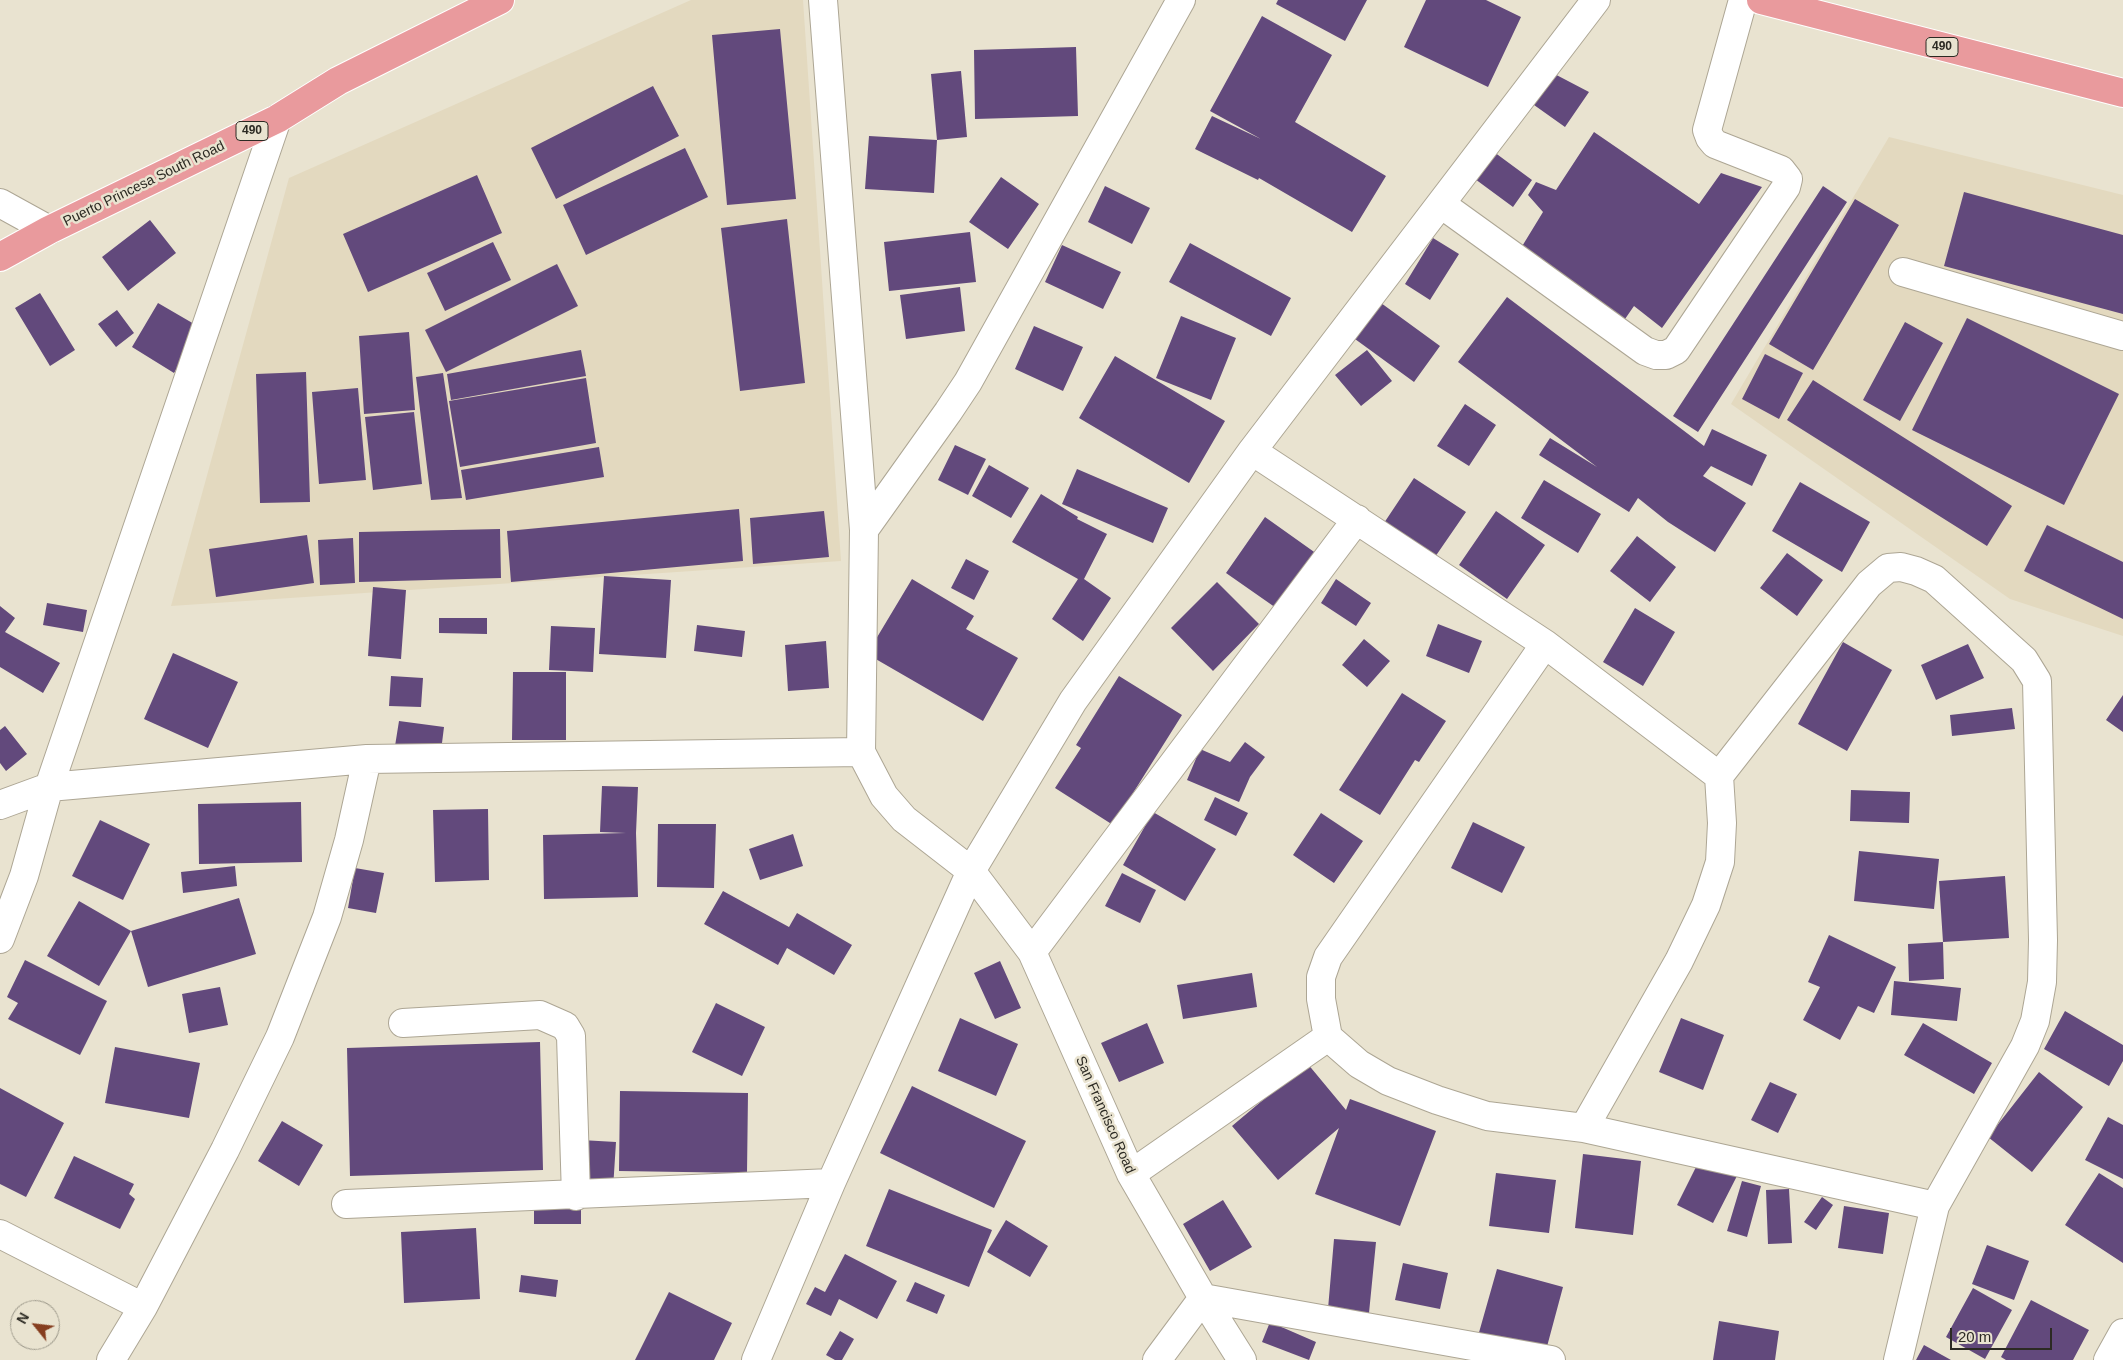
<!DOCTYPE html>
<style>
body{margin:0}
#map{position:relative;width:2123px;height:1360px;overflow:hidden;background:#e9e3d0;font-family:Arial,sans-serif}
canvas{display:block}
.north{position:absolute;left:10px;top:1300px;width:50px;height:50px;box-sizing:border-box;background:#e9e3d0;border:1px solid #9d998b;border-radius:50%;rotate:299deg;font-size:14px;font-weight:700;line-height:20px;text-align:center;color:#2c2a23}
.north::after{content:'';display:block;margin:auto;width:18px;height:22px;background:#863e1f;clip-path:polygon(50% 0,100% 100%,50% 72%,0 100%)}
.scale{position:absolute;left:1950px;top:1328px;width:102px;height:22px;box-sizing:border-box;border:2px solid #2c2a23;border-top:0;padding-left:6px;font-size:15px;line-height:18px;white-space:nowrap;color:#2c2a23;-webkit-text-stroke:4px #e9e3d0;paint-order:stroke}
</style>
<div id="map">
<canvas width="2123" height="1360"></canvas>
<div class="north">N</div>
<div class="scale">20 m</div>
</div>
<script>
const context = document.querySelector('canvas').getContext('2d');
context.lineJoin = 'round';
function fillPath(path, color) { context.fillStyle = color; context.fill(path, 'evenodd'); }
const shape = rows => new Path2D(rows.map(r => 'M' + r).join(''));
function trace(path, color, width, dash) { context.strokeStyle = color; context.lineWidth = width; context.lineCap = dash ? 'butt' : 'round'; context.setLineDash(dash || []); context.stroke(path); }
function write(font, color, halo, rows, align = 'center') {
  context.font = font + ' Arial,sans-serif'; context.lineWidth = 5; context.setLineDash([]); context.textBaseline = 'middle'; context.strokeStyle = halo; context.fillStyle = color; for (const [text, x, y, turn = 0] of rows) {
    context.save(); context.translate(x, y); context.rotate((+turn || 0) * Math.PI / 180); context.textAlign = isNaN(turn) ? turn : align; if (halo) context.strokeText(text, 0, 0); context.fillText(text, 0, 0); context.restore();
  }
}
const built = shape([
 [691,0,803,0,841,561,171,606,289,178],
 [1889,137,2123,195,2123,636,2010,599,1731,404]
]);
const building = shape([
 [1278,0,1367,0,1345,41,1276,4],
 [1426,0,1486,0,1521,17,1488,87,1404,47],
 [1262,16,1332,55,1295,122,1386,176,1352,232,1259,178,1258,180,1195,149,1212,116,1261,139,1210,111],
 [780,29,796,199,727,205,712,35],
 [1076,47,1078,116,975,119,974,50],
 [1545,69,1589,92,1565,127,1527,100],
 [961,71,967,137,937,140,931,74],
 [653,86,679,136,556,199,531,148],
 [1594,132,1699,204,1721,173,1762,187,1662,328,1634,306,1625,319,1521,248,1543,212,1528,195,1536,182,1556,190],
 [869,136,937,140,934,193,865,189],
 [685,148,708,197,586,255,563,205],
 [1494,152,1532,180,1513,207,1475,179],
 [477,175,502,233,368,292,343,234],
 [1001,177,1039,204,1008,249,969,222],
 [1105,186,1150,208,1132,244,1088,222],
 [1823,186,1847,202,1698,432,1673,416],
 [1964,192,2123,235,2123,314,1944,266],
 [1855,199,1899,225,1813,370,1769,344],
 [787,219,805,383,740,391,721,228],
 [150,220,176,253,128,291,102,257],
 [970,232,976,282,889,291,884,242],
 [1433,238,1459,254,1430,300,1405,284],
 [493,242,511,280,445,311,427,273],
 [1190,243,1291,298,1271,336,1169,282],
 [1062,245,1121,272,1103,309,1045,282],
 [557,264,578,306,446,372,425,330],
 [960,287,965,331,906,339,900,295],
 [40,293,75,350,50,366,15,308],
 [1507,297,1704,446,1712,429,1767,455,1752,486,1711,466,1703,476,1746,503,1715,552,1668,522,1638,498,1629,512,1539,455,1550,438,1597,467,1458,362],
 [158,303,201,328,174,373,132,347],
 [1381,303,1440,346,1414,382,1355,339],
 [117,310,134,333,116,347,98,324],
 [1181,316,1236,338,1211,400,1156,378],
 [1967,318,2119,394,2064,505,1912,430],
 [1905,322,1943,343,1900,421,1863,400],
 [1034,326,1083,347,1063,391,1015,369],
 [409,332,415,410,364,414,359,336],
 [581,350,586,376,451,400,447,374],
 [1367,350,1392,381,1361,406,1335,375],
 [1765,354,1803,373,1779,419,1742,399],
 [1115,356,1225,421,1189,483,1079,418],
 [306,372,310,502,260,503,256,374],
 [443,373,462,498,431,500,416,377],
 [586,378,596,443,460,467,449,401],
 [1813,380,2012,506,1987,546,1787,420],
 [358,388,366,480,319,484,312,392],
 [1465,404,1496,425,1469,466,1437,446],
 [414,412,422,484,373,490,365,417],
 [955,445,986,459,968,495,938,480],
 [599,447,604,477,466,500,461,470],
 [989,465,1029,488,1011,518,972,496],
 [1077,469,1168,508,1153,543,1062,504],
 [1414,478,1466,512,1435,557,1384,523],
 [1544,480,1601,514,1578,553,1521,518],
 [1800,482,1870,522,1842,572,1772,531],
 [1041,494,1078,517,1077,519,1107,534,1084,579,1111,598,1083,641,1052,619,1078,579,1012,542],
 [739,509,743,561,511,582,507,531],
 [824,511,829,557,753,564,750,518],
 [1496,511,1545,545,1507,599,1459,565],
 [1265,517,1317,554,1279,610,1226,573],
 [2047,525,2123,562,2123,619,2024,571],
 [500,529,501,578,359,582,359,532],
 [307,535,314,583,216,597,209,549],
 [1637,536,1676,567,1650,602,1610,571],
 [353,538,355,583,320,585,318,540],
 [1787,553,1823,580,1797,616,1760,588],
 [966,559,989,571,974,600,951,588],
 [604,576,671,580,666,658,599,654],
 [912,579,974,616,966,629,1018,658,983,721,867,654],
 [1336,579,1371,603,1356,626,1321,603],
 [1217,582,1259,624,1213,671,1171,628],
 [373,587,406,590,401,659,368,656],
 [47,603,87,610,83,632,43,625],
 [0,606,15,618,5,632,60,663,43,693,0,667],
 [1635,608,1675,632,1643,686,1603,662],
 [439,618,487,618,487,634,439,633],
 [1438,624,1482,641,1469,673,1426,656],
 [697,625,745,631,742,657,694,651],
 [551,626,595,628,593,672,549,670],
 [1364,639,1390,661,1367,687,1342,665],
 [826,641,829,688,788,691,785,645],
 [1843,642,1892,670,1847,751,1798,724],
 [1968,644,1984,678,1936,700,1921,665],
 [173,653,238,682,208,748,144,719],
 [513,672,566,672,566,740,512,740],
 [391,676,423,678,421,707,389,706],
 [1119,676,1182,715,1113,825,1055,788,1081,748,1076,745],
 [1402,693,1446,721,1419,762,1415,760,1380,815,1339,790],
 [2123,695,2123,732,2106,720],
 [2012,708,2015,729,1952,736,1950,715],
 [399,721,444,727,441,751,395,746],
 [5,726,27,754,6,771,0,763,0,730],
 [1245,742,1265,757,1250,777,1239,802,1187,780,1200,749,1230,762],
 [602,786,638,787,636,833,638,897,544,899,543,835,626,833,600,832],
 [1851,790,1910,792,1909,823,1850,821],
 [1215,797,1248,813,1236,836,1204,820],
 [301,802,302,862,199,864,198,804],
 [488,809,489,880,435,882,433,810],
 [1153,812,1216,849,1185,901,1123,865],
 [1321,813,1363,841,1334,883,1293,855],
 [100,820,150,844,123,900,72,876],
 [1473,822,1525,847,1502,893,1451,868],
 [658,824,716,824,714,888,657,887],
 [793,834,803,866,760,880,749,849],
 [1859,851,1939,859,1934,909,1854,901],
 [235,866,237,886,183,893,181,872],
 [355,868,384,873,376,913,348,908],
 [1122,873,1156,890,1140,923,1105,906],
 [2005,876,2009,938,1943,942,1939,881],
 [723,891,789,927,797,913,852,945,834,975,787,948,778,965,704,924],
 [239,898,256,954,148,987,131,931],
 [79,901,131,931,99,986,47,956],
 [1829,935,1896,967,1874,1013,1858,1006,1840,1040,1803,1020,1820,987,1808,982],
 [1943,942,1944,979,1909,981,1908,944],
 [25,960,107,1001,80,1055,8,1019,18,1003,7,997],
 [1000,961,1021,1008,995,1019,974,973],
 [1252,973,1257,1007,1183,1019,1177,985],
 [1894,981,1961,988,1957,1021,1891,1015],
 [220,987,228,1025,189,1033,182,994],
 [716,1003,765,1027,742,1076,692,1052],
 [2065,1011,2123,1045,2123,1061,2109,1086,2044,1049],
 [960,1018,1018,1044,996,1096,938,1071],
 [1681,1018,1724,1035,1703,1090,1659,1072],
 [1147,1023,1164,1063,1119,1082,1101,1043],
 [1923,1023,1992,1063,1974,1094,1904,1055],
 [540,1042,543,1170,350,1176,347,1048],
 [115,1047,200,1063,189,1118,105,1103],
 [1307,1063,1346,1110,1350,1099,1436,1131,1400,1226,1315,1194,1339,1128,1278,1180,1232,1126],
 [2039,1072,2083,1107,2032,1172,1988,1137],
 [1770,1082,1797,1094,1778,1133,1751,1120],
 [912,1086,1026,1141,994,1208,880,1153],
 [0,1088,64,1123,26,1197,0,1184],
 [620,1091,748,1093,747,1173,619,1171],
 [2108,1117,2123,1125,2123,1179,2085,1160],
 [282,1121,323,1145,299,1186,258,1161],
 [581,1140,616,1142,613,1189,578,1187],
 [1583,1154,1641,1161,1633,1235,1575,1228],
 [1702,1155,1738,1174,1713,1223,1677,1205],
 [74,1156,134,1184,129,1194,135,1199,120,1229,54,1198],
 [1496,1173,1556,1180,1549,1233,1489,1226],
 [2099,1173,2123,1188,2123,1263,2065,1225],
 [1742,1181,1761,1186,1747,1237,1727,1231],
 [889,1189,992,1230,969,1287,866,1246],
 [1789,1189,1792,1243,1768,1244,1766,1190],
 [1822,1197,1833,1205,1816,1230,1804,1222],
 [1223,1200,1252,1247,1210,1271,1183,1224],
 [581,1206,581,1224,534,1224,534,1207],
 [1844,1206,1889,1213,1883,1254,1838,1248],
 [1006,1220,1048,1246,1030,1277,987,1252],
 [476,1228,480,1299,404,1303,401,1232],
 [1334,1239,1376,1242,1369,1313,1328,1309],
 [1987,1245,2029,1261,2014,1300,1972,1284],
 [845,1254,897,1281,877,1319,839,1299,831,1316,806,1304,815,1287,825,1292],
 [1403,1263,1448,1273,1440,1309,1395,1300],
 [1497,1269,1563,1287,1545,1354,1478,1336],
 [521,1275,558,1280,556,1297,519,1292],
 [915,1282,945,1295,937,1314,906,1301],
 [1973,1288,2012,1310,1985,1359,1946,1337],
 [669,1292,732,1323,714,1360,635,1360],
 [2031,1300,2089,1330,2073,1360,2006,1360,2001,1357],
 [1719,1321,1779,1331,1775,1360,1713,1360],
 [1270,1322,1316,1342,1309,1360,1262,1342],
 [840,1331,854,1339,842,1360,835,1360,826,1355],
 [1924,1345,1951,1360,1916,1360]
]);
const minor = shape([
 [823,0,864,530,861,752,884,796,904,819,971,871,1032,952,1131,1174,1203,1298,1242,1360],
 [0,203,49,230],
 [1441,204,1645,351,1656,355,1666,355,1676,350,1786,187,1788,179,1781,170,1715,144,1710,138,1707,130,1743,0],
 [1903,272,2123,336],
 [1252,451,1545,644,1719,776],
 [864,530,948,412,968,382,1181,0],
 [1545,644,1328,957,1321,977,1321,999,1328,1037,1359,1064,1388,1081,1437,1100,1487,1116,1584,1128,1935,1206],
 [0,805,49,787,367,759,861,752],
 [0,939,24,876,49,787,277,119],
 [1032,952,1357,519],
 [403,1023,540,1015,565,1026,571,1036,576,1196],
 [1584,1128,1679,961,1706,905,1720,862,1722,823,1719,776,1869,584,1888,568,1901,567,1916,571,1934,579,2024,660,2037,681,2043,940,2042,982,2035,1021,2025,1046,1935,1206,1898,1360],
 [1131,1174,1328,1037],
 [346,1204,831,1183],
 [0,1234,143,1307,225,1150,280,1037,327,917,349,840,367,759],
 [111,1360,143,1307],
 [756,1360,831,1183,971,871,1073,701,1252,451,1596,0],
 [1157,1360,1203,1298,1551,1360],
 [2108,1360,2123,1333]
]);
const major = shape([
 [1761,0,2123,93],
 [0,257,49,230,277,119,338,81,500,0]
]);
const shields = [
 [1942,47,32],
 [252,131,32]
];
const shieldNames = [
 ["490",1942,47],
 ["490",252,131]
];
const streetNames = [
 ["Puerto Princesa South Road",144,184,-26],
 ["San Francisco Road",1105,1115,66]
];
fillPath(built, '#e3d9bf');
fillPath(building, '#62497c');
trace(minor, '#ada694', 30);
trace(major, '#fff', 30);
trace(minor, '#fff', 28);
trace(major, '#e99a9d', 28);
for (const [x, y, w] of shields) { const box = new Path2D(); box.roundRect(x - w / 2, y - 9.5, w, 19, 4); context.fillStyle = '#e9e3d0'; context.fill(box); trace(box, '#2c2a23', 1); }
write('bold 12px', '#2c2a23', null, shieldNames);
write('14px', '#2c2a23', '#e9e3d0', streetNames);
</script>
